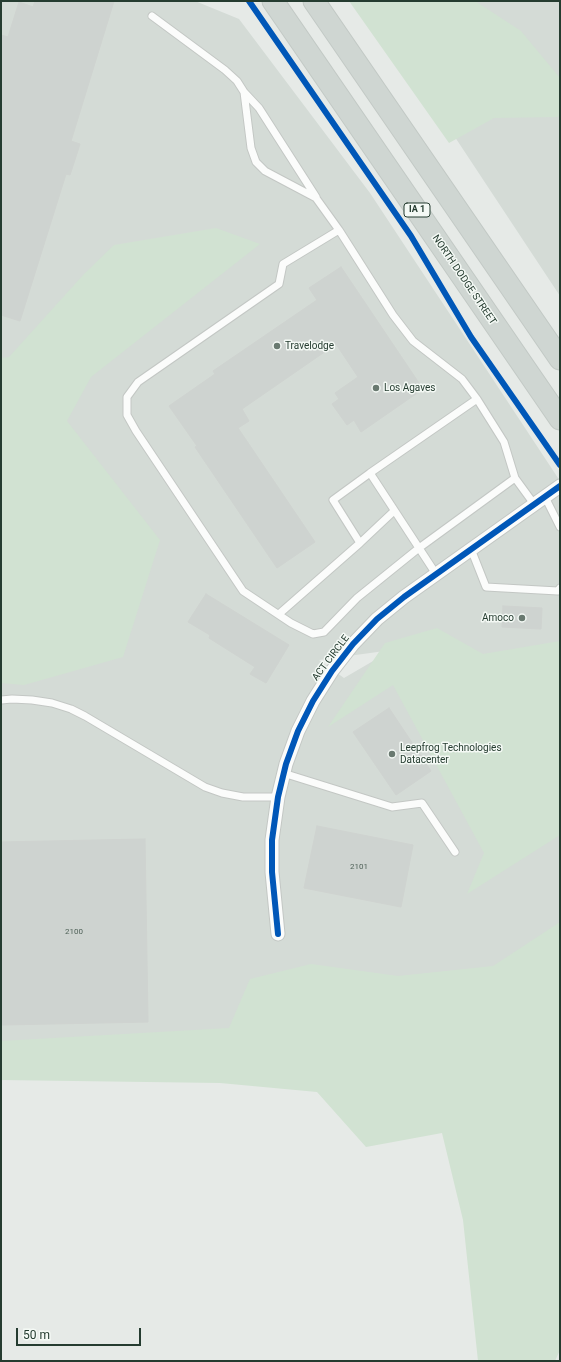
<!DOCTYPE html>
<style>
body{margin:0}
#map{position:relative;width:561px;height:1362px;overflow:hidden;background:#e6eae7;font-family:Roboto,sans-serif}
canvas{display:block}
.frame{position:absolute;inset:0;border:2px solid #253c30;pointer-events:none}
.scale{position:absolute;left:16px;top:1328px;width:125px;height:18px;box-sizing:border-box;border:2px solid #253c30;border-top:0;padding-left:5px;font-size:12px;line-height:14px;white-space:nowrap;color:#253c30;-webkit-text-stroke:3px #f4f9f5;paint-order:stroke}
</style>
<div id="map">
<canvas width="561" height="1362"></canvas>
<div class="frame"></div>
<div class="scale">50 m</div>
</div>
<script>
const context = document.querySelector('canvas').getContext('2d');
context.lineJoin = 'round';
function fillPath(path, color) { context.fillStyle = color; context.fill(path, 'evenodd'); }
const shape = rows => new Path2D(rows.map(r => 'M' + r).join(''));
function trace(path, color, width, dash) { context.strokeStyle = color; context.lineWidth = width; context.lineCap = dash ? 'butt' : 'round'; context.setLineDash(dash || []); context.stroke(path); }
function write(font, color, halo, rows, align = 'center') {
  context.font = font + ' Roboto,sans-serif'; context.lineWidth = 3; context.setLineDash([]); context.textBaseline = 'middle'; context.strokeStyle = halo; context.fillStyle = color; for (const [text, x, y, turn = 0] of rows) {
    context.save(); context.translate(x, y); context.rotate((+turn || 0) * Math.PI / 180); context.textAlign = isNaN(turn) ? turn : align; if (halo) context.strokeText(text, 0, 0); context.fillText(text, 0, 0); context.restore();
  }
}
const built = shape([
 [1,1,195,1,239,19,370,193,560,481,560,1039,1,1054],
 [392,650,344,678,319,660],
 [365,1,560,1,560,296]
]);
const green = shape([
 [349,1,475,1,521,31,560,78,560,114,558,117,494,118,449,143],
 [216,228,260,244,91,377,67,421,160,540,123,657,24,685,1,683,1,358,9,357,84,274,114,245],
 [437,628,483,654,560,641,560,835,467,894,484,853,393,685,328,727,385,643],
 [560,922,560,1350,555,1361,478,1361,463,1220,442,1133,366,1147,317,1092,220,1083,1,1080,1,1041,229,1028,250,979,311,964,398,976,493,966]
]);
const building = shape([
 [35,1,114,1,71,141,80,144,70,175,66,174,20,321,1,315,1,35,8,37,19,2,33,7,35,1],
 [341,267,423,389,361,432,354,420,347,425,332,404,339,399,335,393,358,377,336,344,242,409,249,421,238,428,315,542,277,568,195,447,197,446,169,406,215,374,213,371,317,300,309,288,341,267],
 [206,594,289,645,266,683,250,674,255,667,209,638,210,635,188,622,206,594],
 [503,606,542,608,541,629,502,627,503,606],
 [389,708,431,771,396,795,353,732,389,708],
 [317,826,413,845,401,907,304,888,317,826],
 [145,839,148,1022,1,1025,1,842,145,839]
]);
const lane = shape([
 [152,16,225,70,237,81,244,92,251,148,256,162,265,171,316,198,339,230,393,315,413,341,462,379,477,399,504,442,515,478,534,504],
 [244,92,259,108,316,197],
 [339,230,283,264,279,284,138,382,127,397,127,415,136,431,243,591,291,623,313,634,324,632,357,598,419,548,515,478],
 [370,473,333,500,360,543,394,511],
 [545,497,560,527],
 [471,549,486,587,558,591,560,588],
 [436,574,370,473,477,399],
 [279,614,360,543],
 [1,700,12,699,32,700,52,703,71,709,85,716,205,787,222,793,243,797,278,797],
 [283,773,392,807,422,803,455,852]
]);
const street = shape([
 [278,934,272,872,272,840,278,797,286,764,298,731,313,701,332,671,353,644,377,619,404,597,560,486]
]);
const primary = shape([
 [273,1,560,419],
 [314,1,560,359]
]);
const cycleway = shape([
 [249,1,411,236,471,337,560,465],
 [278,934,272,872,272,840,278,797,286,764,298,731,313,701,332,671,353,644,377,619,404,597,560,486]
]);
const markers = [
 [277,346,4,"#697970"],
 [376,388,4,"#697970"],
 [522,618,4,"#697970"],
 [392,754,4,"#697970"]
];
const numberNames = [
 ["2101",359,867],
 ["2100",74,932]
];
const shields = [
 [417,210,26]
];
const shieldNames = [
 ["IA 1",417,210]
];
const streetNames = [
 ["NORTH DODGE STREET",464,280,56],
 ["ACT CIRCLE",331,658,-53]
];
const poiNames = [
 ["Travelodge",285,346],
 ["Los Agaves",384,388],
 ["Amoco",514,618,"right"],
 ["Leepfrog Technologies",400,748],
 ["Datacenter",400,760]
];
fillPath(built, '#d4dbd6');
fillPath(green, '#d1e2d2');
fillPath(building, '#ced3d0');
trace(building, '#cfd3d0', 1);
trace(lane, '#c3c7c4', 9);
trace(street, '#c3c7c4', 15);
trace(primary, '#c2c9c5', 23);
trace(lane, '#fbfcfb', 7);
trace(street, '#fbfcfb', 13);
trace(primary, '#cfd6d2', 21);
trace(cycleway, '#0057b8', 6);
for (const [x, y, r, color] of markers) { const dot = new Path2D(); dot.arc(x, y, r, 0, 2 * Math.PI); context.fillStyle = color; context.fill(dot); trace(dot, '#f4f9f5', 1.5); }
write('8px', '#506259', null, numberNames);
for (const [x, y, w] of shields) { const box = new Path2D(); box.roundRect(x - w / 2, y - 7, w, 14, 3); context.fillStyle = '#f4f9f5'; context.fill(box); trace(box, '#253c30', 1); }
write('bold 9px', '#253c30', null, shieldNames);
write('10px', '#253c30', '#f4f9f5', streetNames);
write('10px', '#253c30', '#f4f9f5', poiNames, 'left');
</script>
